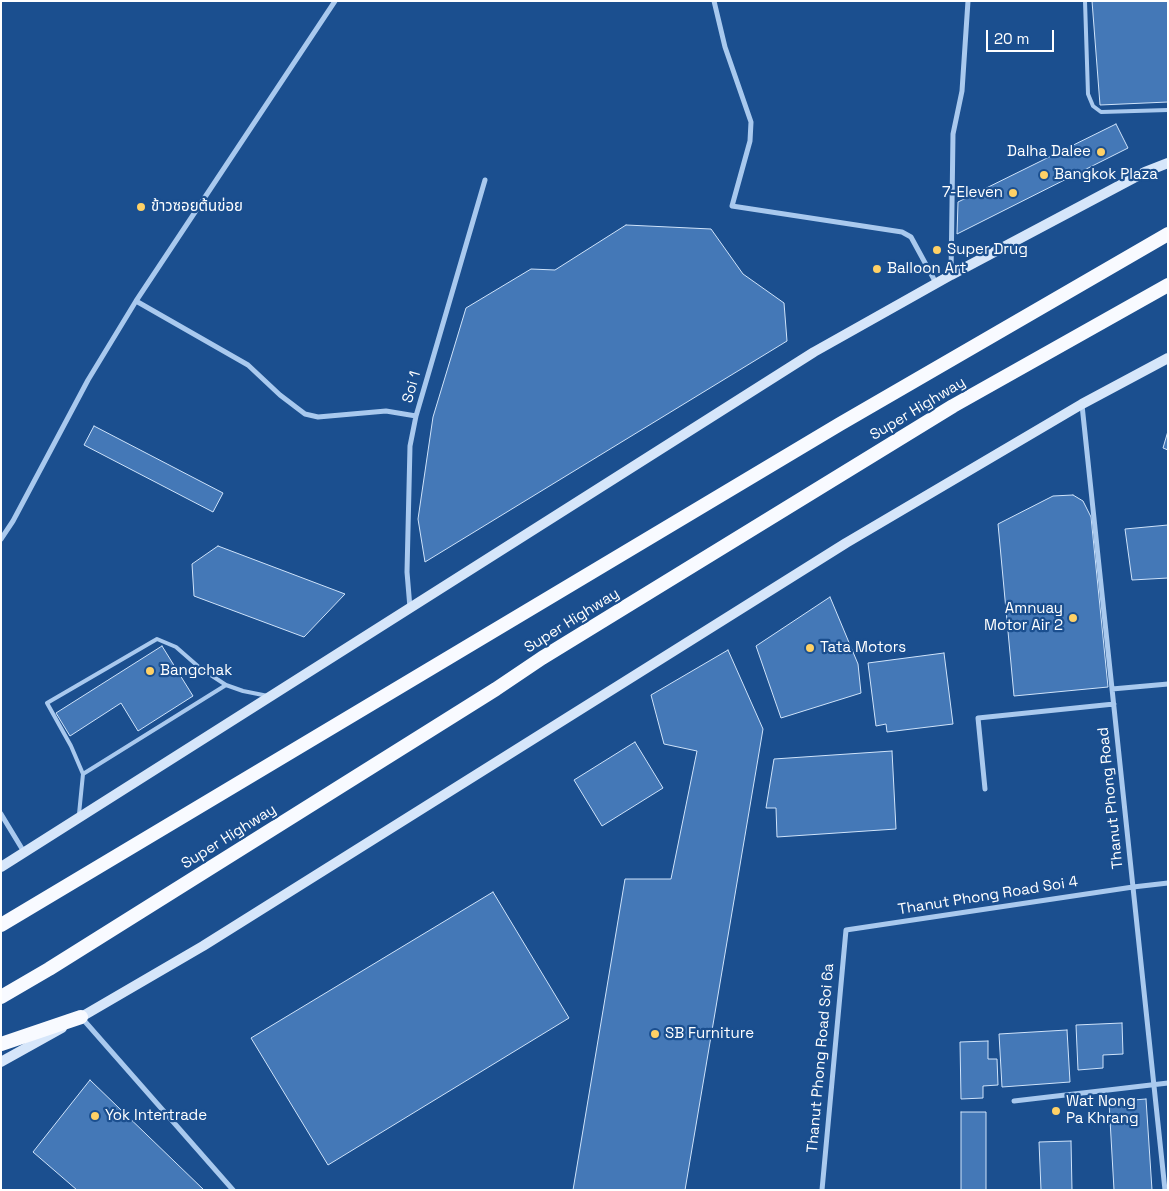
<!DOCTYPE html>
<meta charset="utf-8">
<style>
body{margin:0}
#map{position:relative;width:1169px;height:1191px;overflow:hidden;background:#1b4f8f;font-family:"Space Grotesk",sans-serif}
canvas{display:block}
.frame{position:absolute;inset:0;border:2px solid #fff;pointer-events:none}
.scale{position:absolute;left:986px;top:30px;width:68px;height:22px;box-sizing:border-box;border:2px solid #fff;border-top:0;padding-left:6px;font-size:15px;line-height:18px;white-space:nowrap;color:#fff;-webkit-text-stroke:4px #1b4f8f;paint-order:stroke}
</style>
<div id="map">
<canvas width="1169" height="1191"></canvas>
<div class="frame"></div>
<div class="scale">20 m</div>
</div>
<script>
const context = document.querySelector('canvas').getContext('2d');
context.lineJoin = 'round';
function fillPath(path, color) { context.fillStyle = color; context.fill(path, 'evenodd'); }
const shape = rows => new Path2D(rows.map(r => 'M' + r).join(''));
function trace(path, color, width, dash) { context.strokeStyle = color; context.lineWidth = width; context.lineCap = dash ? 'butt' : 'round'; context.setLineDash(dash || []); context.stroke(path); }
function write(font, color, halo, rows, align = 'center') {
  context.font = font + ' "Space Grotesk","Noto Sans Thai",sans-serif'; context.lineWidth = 4.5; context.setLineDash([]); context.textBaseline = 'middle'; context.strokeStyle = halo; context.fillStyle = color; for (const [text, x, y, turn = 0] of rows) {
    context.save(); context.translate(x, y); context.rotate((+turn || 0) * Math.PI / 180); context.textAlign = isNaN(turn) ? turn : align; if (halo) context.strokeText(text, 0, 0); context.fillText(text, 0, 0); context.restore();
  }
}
const building = shape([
 [1092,1,1168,1,1168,102,1100,105,1092,1],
 [1116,124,1128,148,957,234,958,202,1116,124],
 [626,225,711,229,743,274,784,303,787,341,425,562,418,519,433,417,466,308,531,269,555,270,626,225],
 [94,426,223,493,213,512,84,445,94,426],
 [1168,431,1168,450,1163,448,1168,431],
 [1073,495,1083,501,1091,517,1108,687,1014,696,998,524,1053,496,1073,495],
 [1168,525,1168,578,1132,580,1125,529,1168,525],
 [218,546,345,594,304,637,194,596,192,564,218,546],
 [830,597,858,664,861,693,781,718,756,646,830,597],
 [162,646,193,696,138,731,121,703,70,736,56,713,162,646],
 [728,650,763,729,685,1190,573,1190,625,879,671,879,697,751,664,744,651,695,728,650],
 [944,653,953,724,887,732,886,724,876,726,868,663,944,653],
 [635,742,663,788,602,826,574,780,635,742],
 [892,751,896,829,777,837,776,808,766,808,774,759,892,751],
 [493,892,569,1018,328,1165,251,1038,493,892],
 [1122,1023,1123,1054,1103,1055,1103,1068,1078,1070,1076,1025,1122,1023],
 [1067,1030,1070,1082,1002,1087,999,1034,1067,1030],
 [988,1041,988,1059,997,1059,998,1085,983,1086,983,1098,961,1099,960,1042,988,1041],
 [90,1080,204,1190,77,1190,33,1152,90,1080],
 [1146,1099,1152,1190,1114,1190,1109,1102,1146,1099],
 [961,1112,986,1112,986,1190,961,1190,961,1112],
 [1071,1141,1072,1190,1041,1190,1039,1142,1071,1141]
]);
const service = shape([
 [1085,1,1088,94,1093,106,1101,112,1168,110],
 [83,774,226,685],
 [79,814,83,774,71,746,47,703,157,639,176,647,200,668,226,685,243,691,268,696]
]);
const minor = shape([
 [714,1,725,47,751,122,750,141,732,206,902,232,911,237,936,283],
 [951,275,953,134,962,91,968,1],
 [136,301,248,365,280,395,305,414,318,417,386,411,416,416],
 [1082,405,1165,1190],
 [1,539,13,521,88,380,136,301,335,1],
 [410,608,407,572,410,446,416,416,485,180],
 [1112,689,1168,684],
 [985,789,978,718,1114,704],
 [1,814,24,852],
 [81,1017,233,1190],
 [1014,1101,1168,1083],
 [822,1190,846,930,1133,887,1168,883]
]);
const secondary = shape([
 [1,867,814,352,951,275,1145,172,1168,163],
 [76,1020,203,946,846,543,1082,404,1168,358],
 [1,1062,62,1028]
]);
const trunk = shape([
 [1,925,840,424,1168,234],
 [1,997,49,969,496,689,542,658,953,406,1168,285],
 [1,1044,81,1017]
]);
const markers = [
 [1101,152,5,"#ffd166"],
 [1044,175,5,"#ffd166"],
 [1013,193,5,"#ffd166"],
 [141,207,5,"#ffd166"],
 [937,250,5,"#ffd166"],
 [877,269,5,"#ffd166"],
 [1073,618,5,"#ffd166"],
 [810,648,5,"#ffd166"],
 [150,671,5,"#ffd166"],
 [655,1034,5,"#ffd166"],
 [1056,1111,5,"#ffd166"],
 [95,1116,5,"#ffd166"]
];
const poiNames = [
 ["Dalha Dalee",1091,152,"right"],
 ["Bangkok Plaza",1054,175],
 ["7-Eleven",1003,193,"right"],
 ["ข้าวซอยต้นข่อย",151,207],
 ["Super Drug",947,250],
 ["Balloon Art",887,269],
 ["Amnuay",1063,609,"right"],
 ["Motor Air 2",1063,626,"right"],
 ["Tata Motors",820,648],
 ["Bangchak",160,671],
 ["SB Furniture",665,1034],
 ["Wat Nong",1066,1102],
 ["Pa Khrang",1066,1119],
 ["Yok Intertrade",105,1116]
];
const streetNames = [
 ["Soi 1",412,387,-74],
 ["Super Highway",918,409,-31],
 ["Super Highway",572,621,-32],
 ["Thanut Phong Road",1111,798,-96],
 ["Super Highway",229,837,-32],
 ["Thanut Phong Road Soi 4",988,896,-9],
 ["Thanut Phong Road Soi 6a",821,1058,-85]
];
fillPath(building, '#4478b7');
trace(building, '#cfe3fa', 1);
trace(service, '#a9c9ee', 4);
trace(minor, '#a9c9ee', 5);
trace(secondary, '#d6e6fa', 10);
trace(trunk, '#f8faff', 14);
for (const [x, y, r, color] of markers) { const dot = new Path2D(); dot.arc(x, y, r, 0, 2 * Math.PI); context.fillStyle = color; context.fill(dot); trace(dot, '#1b4f8f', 2); }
write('15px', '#fff', '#1b4f8f', poiNames, 'left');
write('15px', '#fff', '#1b4f8f', streetNames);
</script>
